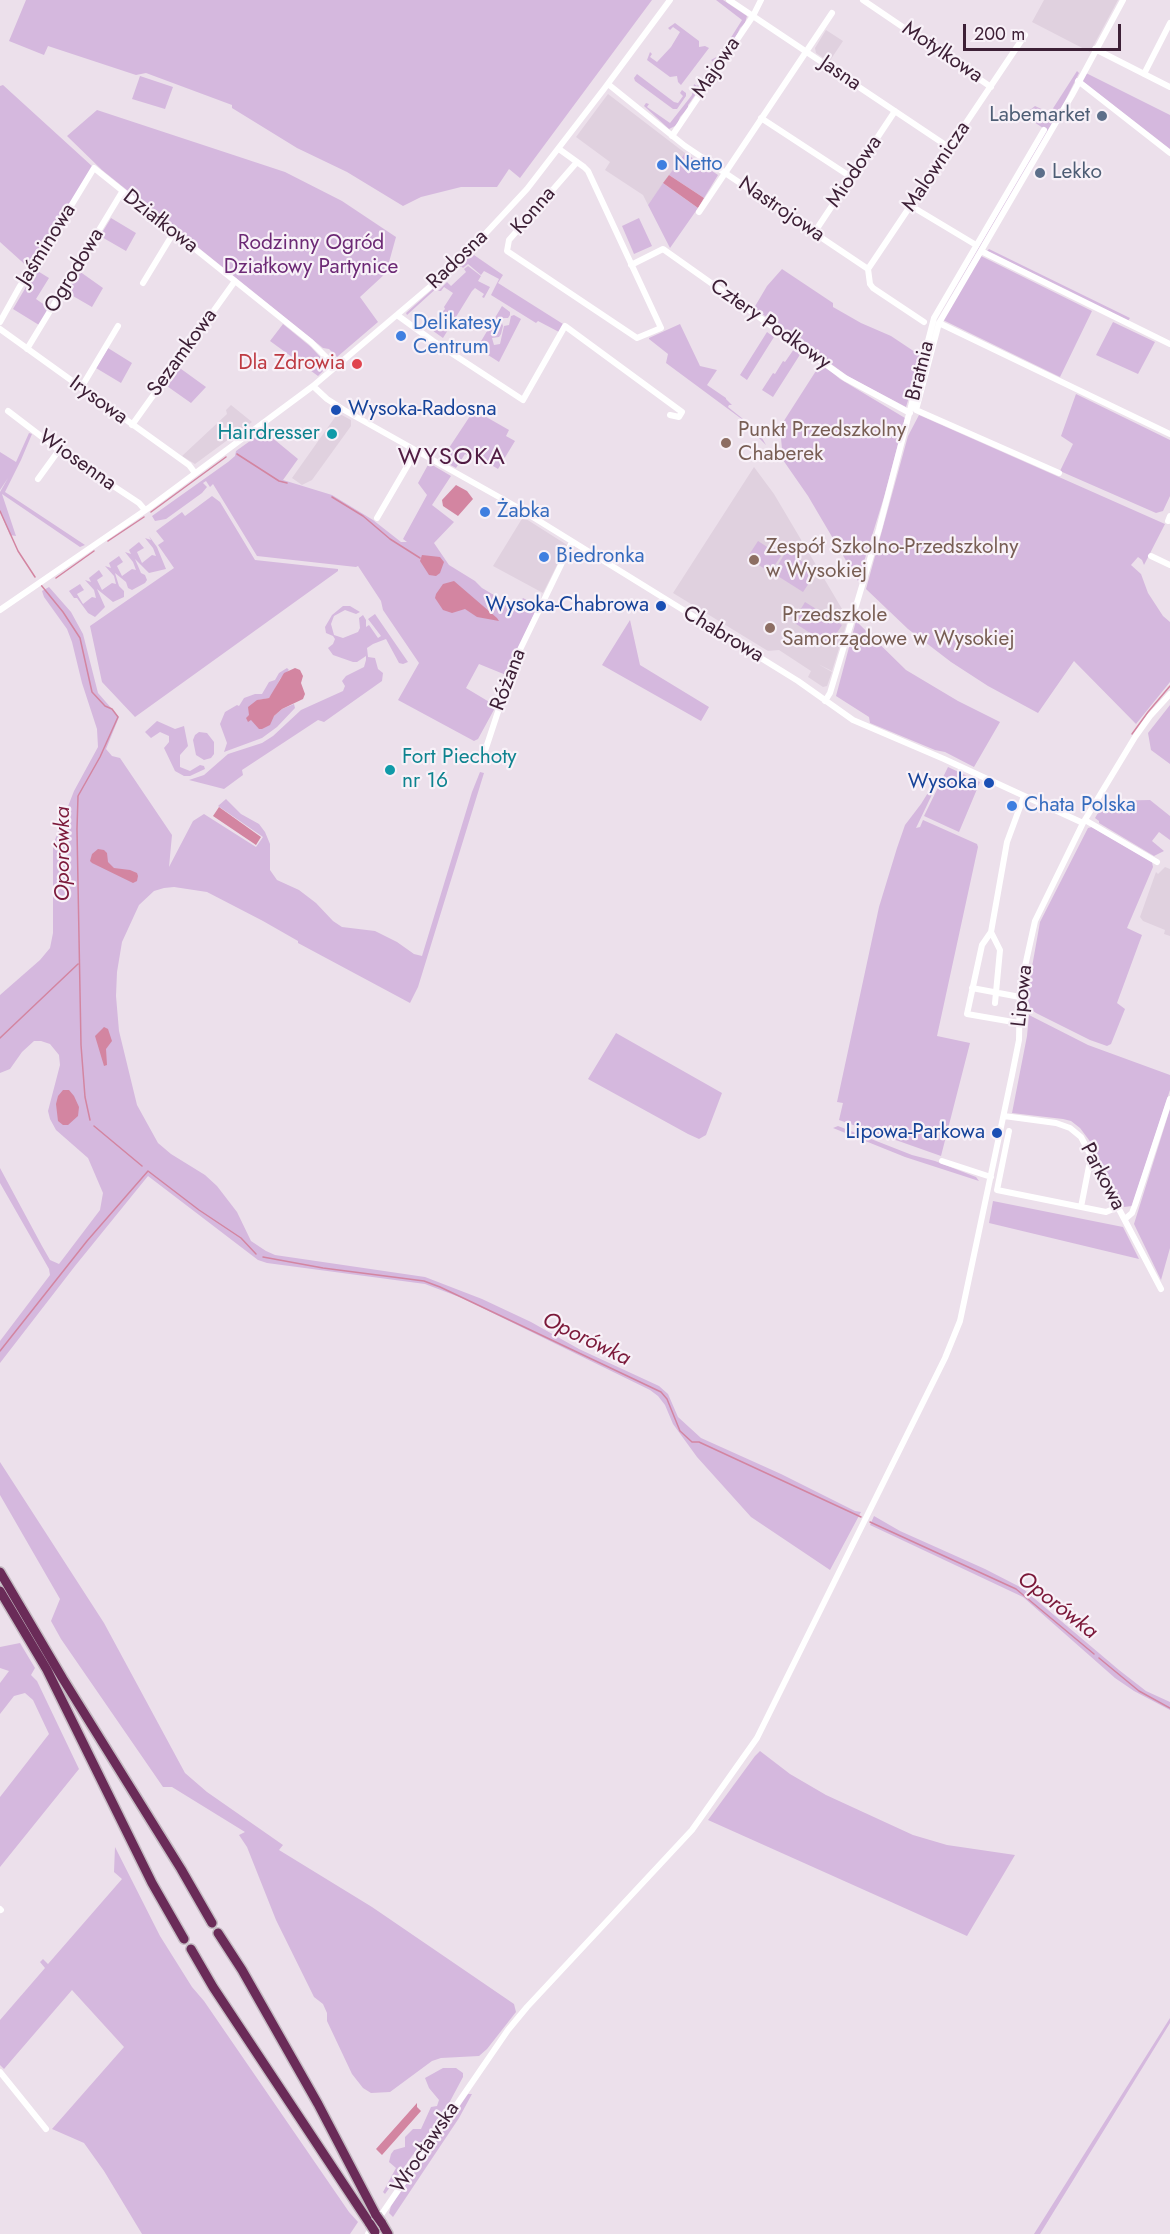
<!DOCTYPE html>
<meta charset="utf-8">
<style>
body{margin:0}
#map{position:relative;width:1170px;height:2234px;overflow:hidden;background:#ece0eb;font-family:Jost,sans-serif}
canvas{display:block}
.scale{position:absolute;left:963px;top:24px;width:158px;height:27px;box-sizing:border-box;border:3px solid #3d2036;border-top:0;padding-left:8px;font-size:18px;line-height:21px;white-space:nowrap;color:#3d2036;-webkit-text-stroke:4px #f8f1f8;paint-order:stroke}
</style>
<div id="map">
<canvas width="1170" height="2234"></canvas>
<div class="scale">200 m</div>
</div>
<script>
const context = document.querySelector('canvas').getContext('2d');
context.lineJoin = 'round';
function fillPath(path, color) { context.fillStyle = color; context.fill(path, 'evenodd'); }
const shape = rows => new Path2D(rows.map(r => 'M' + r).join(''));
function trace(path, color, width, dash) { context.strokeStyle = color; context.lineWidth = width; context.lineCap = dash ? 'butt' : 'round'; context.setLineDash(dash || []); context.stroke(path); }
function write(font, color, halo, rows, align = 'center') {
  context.font = font + ' Jost,sans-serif'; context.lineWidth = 4.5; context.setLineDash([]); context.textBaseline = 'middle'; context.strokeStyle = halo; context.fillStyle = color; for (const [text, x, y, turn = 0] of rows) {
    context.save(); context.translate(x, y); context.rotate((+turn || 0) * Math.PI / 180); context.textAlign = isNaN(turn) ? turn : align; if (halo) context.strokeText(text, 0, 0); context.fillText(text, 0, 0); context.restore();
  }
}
const built = shape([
 [1044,0,1118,0,1090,52,1032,22],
 [826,30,843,41,829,62,816,53,815,48],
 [608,94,685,153,648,205,643,195,605,170,610,162,576,137],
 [231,405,252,422,195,464,182,456,227,414,226,410],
 [338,413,351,420,351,426,312,480,302,485,292,478],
 [754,467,774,494,848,619,832,671,818,664,832,672,827,686,823,687,808,677,811,671,779,650,768,651,673,593],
 [523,517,567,545,543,593,493,566],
 [1165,867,1170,869,1170,936,1164,934,1165,930,1143,921,1140,917,1156,872,1158,874]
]);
const green = shape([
 [26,0,652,0,520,178,509,169,497,187,461,187,421,197,403,206,347,172,297,148,232,108,232,105,146,73,136,75,48,46,44,55,9,41],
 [716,0,723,0,747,16,745,23,740,28,735,39,731,41,726,52,688,105,688,108,680,117,677,125,669,129,644,106,646,103,649,104,647,107,670,123,692,95,694,84,697,86,714,63,711,60,720,55,742,20],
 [675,23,699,41,699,47,705,46,709,48,681,85,678,82,677,76,670,77,647,60,650,52,652,54,650,57,657,62,671,47,680,32,673,27,670,30,668,28],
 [1077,71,1079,73,1066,99,937,320,1046,130,1034,122,1037,116,1027,109,1030,110,1035,106,1050,113],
 [1086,73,1170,115,1170,149,1082,81],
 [637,74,674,102,678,103,683,96,680,93,682,90,686,93,686,96,677,109,673,109,635,81,634,78],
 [140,76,173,87,165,109,132,99],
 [3,85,93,167,30,269,0,242,0,86],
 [97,110,285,172,342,201,396,237,386,273,360,297,378,322,337,357,329,349,323,348,102,170,67,136],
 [685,153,718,175,704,198,669,175],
 [663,183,698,208,670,248,648,205],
 [111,218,136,233,126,251,100,236],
 [639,218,652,246,634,254,622,226],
 [989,249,1130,318,1128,321,987,251],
 [474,255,503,275,498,283,563,324,559,332,538,321,536,323,491,295,499,279,484,271,481,275,468,264,463,268,461,266,407,315,406,313,470,256],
 [981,256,1092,311,1060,377,943,320],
 [468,266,481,276,478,281,490,287,484,298,482,297,484,294,475,288,472,291,443,338,429,328,445,309,444,307,453,293,444,287,441,291,438,291,447,282,451,286,466,272,464,269],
 [782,269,833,303,833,307,861,323,891,336,921,356,906,407,849,377,754,308,767,286],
 [36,270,49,278,36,299,49,308,39,325,13,309],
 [79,271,103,288,92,307,66,292],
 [502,306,510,312,510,315,508,318,504,318,501,320,503,326,501,334,499,337,492,338,494,345,500,344,504,326,509,325,511,316,514,315,521,319,499,362,477,348],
 [1113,322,1155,342,1138,374,1096,355],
 [283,324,311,347,323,360,318,365,323,371,318,376,270,341],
 [680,324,700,366,717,370,707,385,726,398,726,399,732,405,729,405,728,407,748,423,748,425,754,429,755,434,762,438,766,445,754,433,743,420,666,363,668,354,649,339,649,338],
 [767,332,774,337,747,380,740,375],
 [108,348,132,363,121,383,96,368],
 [794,349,801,353,773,397,762,390,773,373,775,374,783,361,785,362],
 [821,363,840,379,905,418,884,497,858,581,808,496,783,460,780,427],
 [177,366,206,387,191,403,164,384],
 [1076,394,1170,440,1170,496,1163,511,1156,513,1060,471,1073,444,1061,436],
 [474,410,509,430,506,436,515,441,498,469,478,457,475,460,465,454,456,468,441,460],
 [919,415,1165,524,1144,565,1142,560,1138,557,1131,565,1141,574,1148,593,1163,616,1170,622,1170,682,1136,724,1074,661,1038,713,988,686,951,662,908,629,866,589,908,436],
 [264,431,298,459,283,480,332,495,373,520,401,542,407,542,403,539,427,495,418,483,429,463,451,476,432,505,454,522,434,543,449,565,475,581,482,588,516,608,523,598,538,606,506,675,479,664,466,688,496,706,478,739,474,741,398,700,419,663,383,610,381,601,358,566,356,567,257,556,213,484,210,487,206,481,203,483,207,487,202,493,166,519,155,521,152,516,228,462,235,456,236,451],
 [29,433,32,434,21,460,5,492,85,545,80,547,2,494,16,536,10,535,0,512,0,492,8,478,0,490,0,452,16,462],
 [212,496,220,502,255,560,338,569,338,571,135,717,102,682,90,626,174,568,158,545,164,541,156,531,182,512,185,516],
 [149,536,157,547,166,569,149,573,135,559,141,573,145,575,147,580,145,583,132,590,128,588,126,582,115,573,119,586,124,591,124,597,113,602,97,589,105,607,95,617,88,613,77,598,74,598,69,591,80,584,84,590,77,594,83,604,92,597,96,598,94,590,85,580,91,582,89,578,99,570,103,576,97,580,102,590,112,583,116,584,114,576,105,566,111,568,109,563,119,556,123,562,117,566,122,576,132,569,136,570,133,562,125,552,131,554,129,550,139,542,144,548,137,552,142,563,152,555,156,556,153,548,145,538,151,540],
 [758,541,781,556,770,572,747,558],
 [790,545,798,559,817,571,803,592,773,573],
 [49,587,71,612,83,634,98,693,119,717,106,749,112,756,120,758,172,835,169,867,193,821,204,814,256,847,263,837,218,806,226,799,241,814,259,824,265,832,270,844,270,870,277,880,299,890,316,903,333,921,342,927,375,931,397,942,414,954,422,956,472,792,480,772,484,773,418,987,410,1003,298,943,298,941,263,921,207,892,174,887,164,888,154,891,139,905,122,942,117,972,116,996,119,1031,137,1105,158,1143,171,1154,205,1175,217,1186,237,1212,251,1241,266,1251,275,1255,425,1277,482,1299,531,1322,579,1349,659,1386,668,1394,678,1417,701,1438,781,1474,855,1511,861,1512,830,1570,751,1517,697,1457,673,1424,665,1405,658,1396,650,1390,462,1298,425,1284,267,1263,258,1260,148,1176,75,1266,0,1363,0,1341,50,1275,49,1269,0,1183,0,1168,42,1246,50,1260,59,1264,100,1210,103,1193,88,1158,56,1130,50,1119,48,1111,60,1065,59,1055,50,1044,41,1041,34,1041,22,1052,10,1069,0,1073,0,995,40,960,50,948,53,933,53,845,74,791,98,747,97,729,82,683,72,642,67,629,44,597,42,591],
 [805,602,842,625,829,645,793,622],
 [343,606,350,606,360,612,356,614,345,610,334,616,331,624,334,635,343,638,358,632,360,628,359,618,363,615,366,620,366,633,366,627,369,625,378,638,381,636,368,619,375,614,408,662,403,664,399,663,386,639,373,644,367,648,368,657,375,658,378,669,383,673,382,681,324,722,318,720,242,770,243,775,224,789,189,780,204,775,228,754,262,743,273,736,301,710,343,691,345,686,342,681,346,676,364,667,366,660,366,656,357,662,353,662,333,655,328,648,333,644,335,639,333,636,326,633,325,627,332,615],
 [630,620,640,665,709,707,701,721,602,665],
 [856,621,906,670,958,701,1000,722,974,767,945,752,935,750,870,723,869,717,836,696],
 [287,668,289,670,280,679,272,695,269,698,259,700,251,720,274,716,282,709,294,704,295,708,277,727,262,738,224,752,227,743,220,724,225,712,237,705,239,706,244,698,255,694,262,694,269,682,275,680,279,673],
 [1170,705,1170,764,1151,750,1148,733],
 [157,721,175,729,184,726,188,746,180,755,180,767,190,771,200,765,204,766,205,769,190,776,184,776,175,771,164,748,169,742,169,736,160,732,151,738,145,732],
 [199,732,207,733,214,742,214,754,211,758,204,760,196,755,193,740,195,735],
 [948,767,980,782,959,832,924,816],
 [938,782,916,828,920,827,923,820,977,844,978,847,937,1036,970,1043,941,1156,839,1120,843,1103,837,1102,879,907,897,848,905,825,921,804,934,783],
 [1150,800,1170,816,1170,840,1159,832,1152,841,1164,851,1154,856,1099,823,1099,821,1095,818,1105,801],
 [1092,827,1152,862,1153,867,1127,928,1142,935,1117,1003,1125,1009,1111,1044,1107,1046,1090,1040,1036,1013,1030,1009,1027,995,1040,922,1088,828],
 [1029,1015,1088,1045,1170,1075,1170,1090,1132,1206,1124,1207,1089,1140,1080,1128,1071,1121,1063,1119,1012,1113,1027,1036],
 [616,1033,722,1093,706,1135,699,1139,688,1134,588,1079],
 [1170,1109,1170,1248,1161,1280,1134,1224],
 [838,1126,912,1155,935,1161,976,1177,979,1181,905,1157,833,1128],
 [993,1201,1123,1227,1139,1259,989,1223],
 [0,1462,104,1623,185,1773,207,1792,283,1845,279,1850,372,1907,514,2004,516,2012,487,2049,479,2056,441,2058,432,2061,390,2092,371,2093,363,2088,352,2074,327,2021,327,2013,323,2004,314,1997,276,1920,247,1847,239,1835,245,1832,172,1787,163,1787,61,1639,51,1621,60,1599,0,1495],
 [874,1516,900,1531,985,1569,1022,1588,1119,1670,1146,1691,1170,1702,1170,1710,1134,1691,1115,1678,1023,1597,870,1525],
 [20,1643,35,1668,31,1675,37,1681,79,1769,0,1867,0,1797,49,1734,33,1700,25,1693,14,1696,0,1714,0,1683,9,1671,0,1668,0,1647],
 [760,1751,790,1774,826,1795,913,1835,947,1845,1015,1855,967,1936,708,1820,755,1756],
 [115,1847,160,1936,192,1987,204,2001,349,2212,358,2222,350,2234,142,2234,104,2171,84,2143,52,2129,124,2047,72,1990,4,2069,0,2065,0,2020,45,1968,40,1962,43,1959,48,1964,122,1879,114,1872],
 [1170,2018,1170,2023,1040,2234,1034,2234],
 [443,2068,456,2068,463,2073,463,2077,447,2107,385,2194,383,2192,396,2168,389,2162,391,2154,394,2150,405,2147,405,2137,413,2129,421,2129,431,2107,437,2106,439,2100,429,2088,425,2078],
 [468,2094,472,2094,459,2118,393,2217,389,2213,391,2206]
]);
const water = shape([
 [669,175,704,198,698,208,663,183],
 [456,485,467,491,473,499,458,516,443,506,442,500],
 [422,555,440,557,444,562,440,573,436,576,429,575,420,561],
 [454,581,497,618,499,621,477,617,465,609,452,613,443,610,435,598,436,594,443,584],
 [295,668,300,670,303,676,301,683,305,694,303,699,282,709,274,716,270,725,262,729,259,729,251,720,248,722,246,718,249,715,248,707,257,700,269,698,284,673],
 [219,807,261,837,256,845,213,816],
 [98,849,104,850,107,853,108,862,114,868,130,870,137,873,138,876,137,881,133,883,92,863,90,861,92,854],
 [104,1027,108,1029,112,1041,106,1049,107,1065,104,1066,95,1036],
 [63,1090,69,1090,74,1096,79,1107,78,1116,68,1125,63,1125,58,1121,56,1104,58,1096],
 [417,2103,417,2107,421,2111,382,2155,376,2149]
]);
const stream = shape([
 [237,454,279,481,287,483],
 [332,497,363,516,390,539,420,558],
 [0,511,18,551,35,577],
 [151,512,226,457],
 [108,541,144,517],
 [56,578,94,551],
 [41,585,63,612,80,638,92,692,105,706,112,709,118,717,100,757,78,796,77,829,81,1045,85,1097,90,1120],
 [1132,734,1148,712,1170,686],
 [0,1038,78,964],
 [94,1126,142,1166],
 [263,1257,323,1268,424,1281,440,1287,661,1392,667,1399,680,1431,692,1442,699,1442,861,1517],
 [0,1351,87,1241,148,1171,199,1210,241,1238,256,1254],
 [870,1522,1016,1589,1094,1654],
 [1099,1658,1139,1691,1170,1708]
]);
const minor = shape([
 [729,0,950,148],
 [863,0,991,87],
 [1095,49,1170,87],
 [1144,74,1170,23],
 [1078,81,1170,153],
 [608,84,685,146,868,269],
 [761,118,851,177],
 [672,136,753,16,761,0],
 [559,149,584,167,588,171,661,328,637,338,507,251,509,240,577,162],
 [911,206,976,245],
 [699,212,832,13],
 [814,233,895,111],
 [981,251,1170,344],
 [631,265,663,249,845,378,910,413],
 [868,269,1025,35],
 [868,269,870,284,873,288,924,322],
 [143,283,174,232],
 [397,315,433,341,523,400,565,326,682,412,679,417,670,415],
 [0,322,20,286,37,262,94,168,311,342,336,367],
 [939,323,1170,434],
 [0,329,189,465,195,473],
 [27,349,122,192],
 [313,386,327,399,344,410,515,506,798,681,853,720,944,759,1083,823],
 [81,388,118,326],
 [8,411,59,450,139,503,145,510],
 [132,425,235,281],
 [1059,473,916,410,939,323,1072,95,1123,0],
 [38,479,59,450],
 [377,518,416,451],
 [1168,521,1170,516],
 [1151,556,1170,565],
 [0,610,150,507,313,386,458,263,527,189,604,89,670,0],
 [825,701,830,693,879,529,934,318,1044,130],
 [484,754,515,660,572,542],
 [1085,820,1157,862],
 [991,932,1000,950,995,1003],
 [972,988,1020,997],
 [1019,1023,967,1014,982,945,991,932,1007,842,1024,796],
 [1004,1116,1056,1123,1070,1128,1081,1137,1161,1289],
 [1009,1131,997,1190,1106,1212,1118,1207],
 [942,1161,991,1177],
 [1081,1207,1089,1166],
 [1125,1219,1132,1213,1135,1205,1170,1099],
 [0,1909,1,1910],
 [0,2072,46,2129],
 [368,2234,508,2030,527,2007,692,1830,757,1738,945,1358,960,1321,1012,1075,1019,1040,1020,989,1035,921,1083,823,1135,737,1150,716,1170,694]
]);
const highway = shape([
 [0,1572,63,1679,181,1869,212,1923],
 [0,1591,47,1670,152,1883,184,1939],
 [218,1933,242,1970,318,2104,376,2215],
 [191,1949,213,1987,370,2224],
 [381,2222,388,2234]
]);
const highwayBridge = shape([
 [376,2215,381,2222],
 [370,2224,375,2232]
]);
const markers = [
 [1102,116,6,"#5c6f8a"],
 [662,165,6,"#3f7fe0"],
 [1040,173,6,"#5c6f8a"],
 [401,336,6,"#3f7fe0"],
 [357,364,6,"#e0444e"],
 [336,410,6,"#1a4fb4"],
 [332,434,6,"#0f9aa8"],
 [726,443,6,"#8d6e63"],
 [485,512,6,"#3f7fe0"],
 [544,557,6,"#3f7fe0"],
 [754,560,6,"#8d6e63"],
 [661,606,6,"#1a4fb4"],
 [770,628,6,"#8d6e63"],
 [390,770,6,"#0f9aa8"],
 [989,783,6,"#1a4fb4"],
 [1012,806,6,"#3f7fe0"],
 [997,1133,6,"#1a4fb4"]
];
const streetNames = [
 ["Motylkowa",942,53,34],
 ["Majowa",717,68,-56],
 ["Jasna",840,74,34],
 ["Malownicza",937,167,-56],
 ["Miodowa",855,172,-56],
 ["Nastrojowa",781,210,34],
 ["Konna",534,211,-49],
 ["Działkowa",160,222,38],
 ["Jaśminowa",47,245,-58],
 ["Radosna",458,260,-44],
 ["Ogrodowa",75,271,-59],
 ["Cztery Podkowy",770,325,35],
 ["Sezamkowa",183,353,-54],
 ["Bratnia",921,371,-76],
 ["Irysowa",98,401,36],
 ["Wiosenna",77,461,35],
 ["Chabrowa",723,635,31],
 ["Różana",509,680,-69],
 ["Lipowa",1023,996,-84],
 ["Parkowa",1102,1177,62],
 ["Wrocławska",426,2148,-56]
];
const serviceNames = [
 ["Labemarket",1090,116],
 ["Lekko",1052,173,"left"]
];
const shopNames = [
 ["Netto",674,165],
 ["Delikatesy",413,324],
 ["Centrum",413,348],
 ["Żabka",497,512],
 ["Biedronka",556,557],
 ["Chata Polska",1024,806]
];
const parkNames = [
 ["Rodzinny Ogród",311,244],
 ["Działkowy Partynice",311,268]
];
const healthNames = [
 ["Dla Zdrowia",345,364]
];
const transitNames = [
 ["Wysoka-Radosna",348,410,"left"],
 ["Wysoka-Chabrowa",649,606],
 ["Wysoka",977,783],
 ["Lipowa-Parkowa",985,1133]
];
const educationNames = [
 ["Punkt Przedszkolny",738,431],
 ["Chaberek",738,455],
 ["Zespół Szkolno-Przedszkolny",766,548],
 ["w Wysokiej",766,572],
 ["Przedszkole",782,616],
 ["Samorządowe w Wysokiej",782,640]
];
const cultureNames = [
 ["Hairdresser",320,434],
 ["Fort Piechoty",402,758,"left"],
 ["nr 16",402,782,"left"]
];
const waterNames = [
 ["Oporówka",64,854,-90],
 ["Oporówka",586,1340,26],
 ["Oporówka",1057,1606,38]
];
const quarterNames = [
 ["WYSOKA",452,458]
];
fillPath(built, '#e0d1df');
fillPath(green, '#d5b8de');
fillPath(water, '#d385a1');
trace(stream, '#d385a1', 1.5);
trace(highway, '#c5bcc3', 12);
trace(minor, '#fff', 6);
trace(highway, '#6a2b58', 9);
trace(highwayBridge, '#c5bcc3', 12, []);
trace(highwayBridge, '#6a2b58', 9);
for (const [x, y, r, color] of markers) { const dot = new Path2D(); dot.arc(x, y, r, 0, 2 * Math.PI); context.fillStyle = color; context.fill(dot); trace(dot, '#f8f1f8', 2); }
write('21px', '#3d2036', '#f8f1f8', streetNames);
write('21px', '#4e5e75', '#f8f1f8', serviceNames, 'right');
write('21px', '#366cbe', '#f8f1f8', shopNames, 'left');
write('21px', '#6c2975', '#f8f1f8', parkNames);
write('21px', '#be3a42', '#f8f1f8', healthNames, 'right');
write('21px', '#164399', '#f8f1f8', transitNames, 'right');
write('21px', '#785e54', '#f8f1f8', educationNames, 'left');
write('21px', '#0d838f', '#f8f1f8', cultureNames, 'right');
write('italic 22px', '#7b1839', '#f8f1f8', waterNames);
context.letterSpacing = '1.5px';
write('24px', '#501b42', '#f8f1f8', quarterNames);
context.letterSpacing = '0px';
</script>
